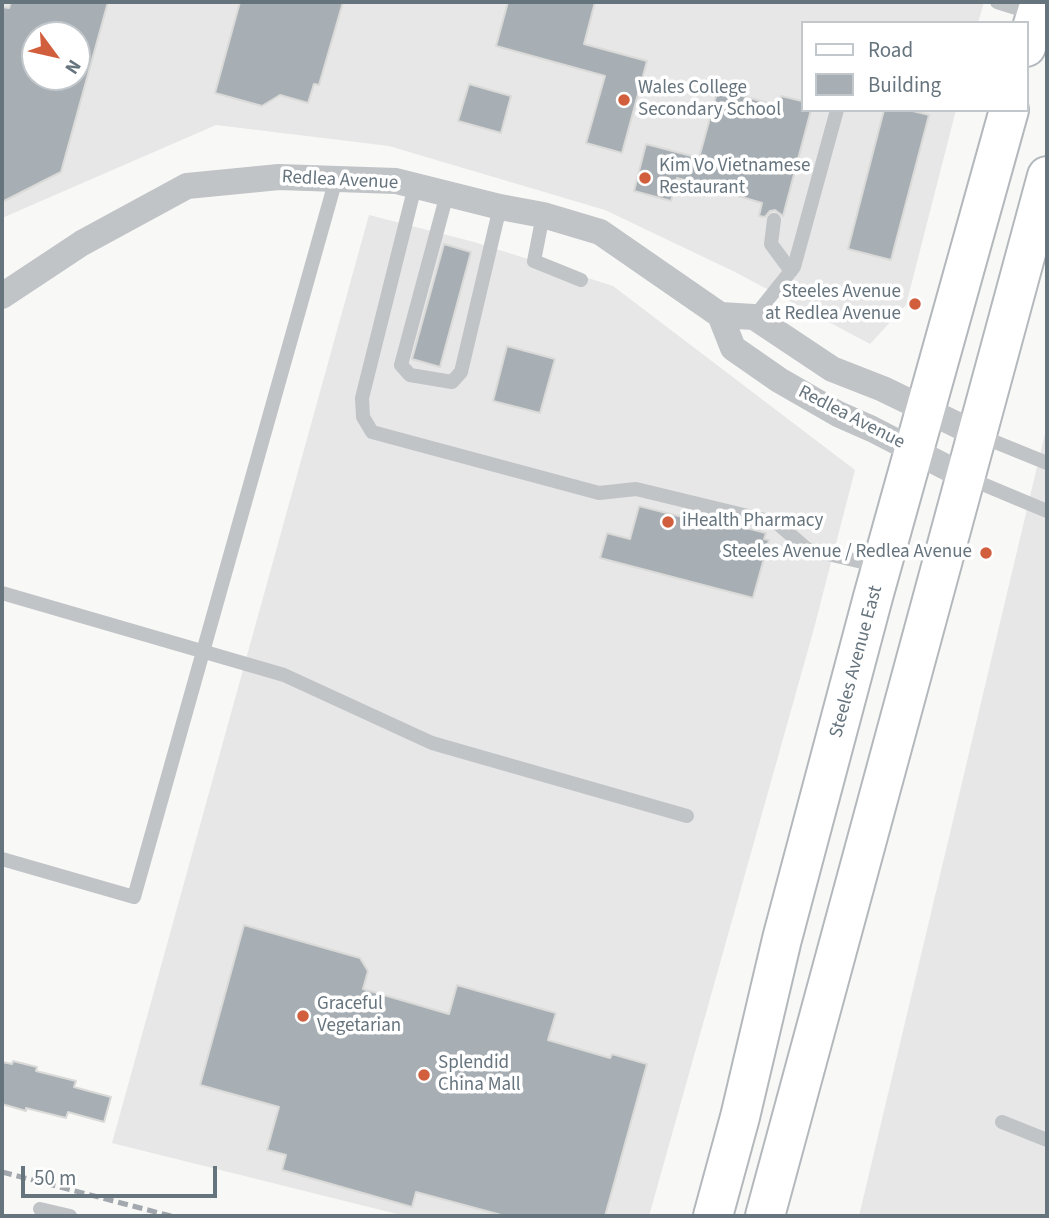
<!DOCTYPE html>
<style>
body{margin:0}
#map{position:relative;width:1049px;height:1218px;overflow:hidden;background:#f8f8f6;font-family:"Source Sans 3",sans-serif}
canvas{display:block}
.frame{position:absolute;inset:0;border:4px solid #66747e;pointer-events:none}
.legend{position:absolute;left:801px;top:21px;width:228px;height:91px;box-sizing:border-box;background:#fff;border:2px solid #c2c7cb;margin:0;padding:9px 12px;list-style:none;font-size:21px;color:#66747e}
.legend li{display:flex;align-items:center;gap:14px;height:35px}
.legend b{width:35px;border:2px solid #c2c7cb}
.north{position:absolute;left:21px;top:21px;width:70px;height:70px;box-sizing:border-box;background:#fff;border:2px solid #c2c7cb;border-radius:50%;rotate:123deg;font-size:19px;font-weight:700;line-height:28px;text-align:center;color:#66747e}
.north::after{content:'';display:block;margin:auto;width:24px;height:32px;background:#d15f3d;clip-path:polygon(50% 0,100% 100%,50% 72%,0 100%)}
.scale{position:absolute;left:21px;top:1166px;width:196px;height:32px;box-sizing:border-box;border:4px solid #66747e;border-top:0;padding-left:9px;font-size:21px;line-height:24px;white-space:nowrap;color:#66747e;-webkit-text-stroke:5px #fff;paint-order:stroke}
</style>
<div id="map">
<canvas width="1049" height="1218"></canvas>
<div class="frame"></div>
<ul class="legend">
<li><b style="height:9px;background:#fff"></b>Road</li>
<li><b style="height:19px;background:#a8afb4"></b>Building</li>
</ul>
<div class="north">N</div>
<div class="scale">50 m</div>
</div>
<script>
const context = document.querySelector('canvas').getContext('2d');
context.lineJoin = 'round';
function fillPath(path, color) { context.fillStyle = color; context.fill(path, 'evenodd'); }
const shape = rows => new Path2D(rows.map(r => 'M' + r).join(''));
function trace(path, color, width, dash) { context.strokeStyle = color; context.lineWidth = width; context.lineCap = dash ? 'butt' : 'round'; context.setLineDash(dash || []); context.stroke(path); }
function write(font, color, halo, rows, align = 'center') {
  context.font = font + ' "Source Sans 3",sans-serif'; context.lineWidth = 7; context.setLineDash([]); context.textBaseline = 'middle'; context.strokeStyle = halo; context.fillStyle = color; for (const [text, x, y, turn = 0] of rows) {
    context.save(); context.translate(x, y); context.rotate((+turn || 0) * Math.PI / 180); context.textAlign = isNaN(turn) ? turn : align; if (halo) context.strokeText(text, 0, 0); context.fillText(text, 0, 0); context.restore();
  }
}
const built = shape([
 [2,2,984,2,978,23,802,23,802,110,956,110,906,305,870,344,735,272,605,210,389,146,216,125,2,218],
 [35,35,77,35,77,77,35,77],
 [369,215,474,242,613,286,855,470,813,632,649,1216,405,1216,112,1143],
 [1047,425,1047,1216,859,1216]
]);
const building = shape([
 [11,2,108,2,61,172,2,202,2,7,9,8,11,2],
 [35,35,77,35,77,77,35,77,35,35],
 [240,2,343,2,319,85,314,84,308,103,280,95,262,106,215,93,240,2],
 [508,2,595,2,584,44,647,61,622,153,586,143,605,76,496,46,508,2],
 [469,84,511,96,501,133,458,121,469,84],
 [718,89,778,106,781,96,802,101,802,110,811,110,783,216,775,210,770,211,765,217,759,216,762,203,677,178,671,201,634,191,646,144,699,158,718,89],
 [884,110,909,110,929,115,891,260,848,249,884,110],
 [444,244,471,252,440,367,412,359,444,244],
 [507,346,555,359,540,413,493,401,507,346],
 [639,506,726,528,727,523,766,533,764,539,769,540,753,598,600,558,607,533,630,539,639,506],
 [244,925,360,958,368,971,363,989,449,1014,457,985,556,1013,548,1040,610,1058,612,1054,647,1064,605,1216,505,1216,416,1192,412,1207,282,1170,286,1155,267,1150,279,1107,200,1085,244,925],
 [13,1061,37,1067,36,1071,76,1081,74,1087,111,1097,104,1122,68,1112,66,1118,26,1108,26,1111,2,1104,2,1062,12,1064,13,1061]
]);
const service = shape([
 [997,2,1035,14],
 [415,186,362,398,363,417,372,432,599,493,636,489,777,523,807,549,879,566],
 [447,194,401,365,410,375,452,382,461,372,500,207],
 [543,215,534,261,581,280],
 [774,220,771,244,791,271],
 [754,317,794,267,837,110],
 [978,435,1047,463],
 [968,478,1047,511],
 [2,593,284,675,432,743,687,816],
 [2,859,134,897,336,179],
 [1002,1122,1047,1140],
 [40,1209,70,1216]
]);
const minor = shape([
 [2,296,82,243,187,186,279,177,396,181,500,207,543,215,600,232,720,315,733,348,779,380,838,414,872,429,967,478],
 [720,315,754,317,832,369,883,389,978,435]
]);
const secondary = shape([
 [1026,47,1040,2],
 [713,1216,740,1117,782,939,873,597,1009,110],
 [765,1216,1047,176]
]);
const rail = shape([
 [2,1172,171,1216]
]);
const markers = [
 [624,100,7,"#d15f3d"],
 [645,178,7,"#d15f3d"],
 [915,304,7,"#d15f3d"],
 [668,522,7,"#d15f3d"],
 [986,553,7,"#d15f3d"],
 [303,1016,7,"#d15f3d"],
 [424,1075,7,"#d15f3d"]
];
const poiNames = [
 ["Wales College",638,89],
 ["Secondary School",638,111],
 ["Kim Vo Vietnamese",659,167],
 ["Restaurant",659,189],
 ["Steeles Avenue",901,293,"right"],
 ["at Redlea Avenue",901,315,"right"],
 ["iHealth Pharmacy",682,522],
 ["Steeles Avenue / Redlea Avenue",972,553,"right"],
 ["Graceful",317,1005],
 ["Vegetarian",317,1027],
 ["Splendid",438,1064],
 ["China Mall",438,1086]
];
const streetNames = [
 ["Redlea Avenue",340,181,3],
 ["Redlea Avenue",851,418,27],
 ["Steeles Avenue East",857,662,-75]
];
fillPath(built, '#e6e7e6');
fillPath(building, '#a8afb4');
trace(building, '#dadad8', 2);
trace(secondary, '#b3b8bc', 42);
trace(service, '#c0c4c7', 14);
trace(minor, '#c0c4c7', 26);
trace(secondary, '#fff', 38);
trace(rail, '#a2a8ad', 5, [10, 5]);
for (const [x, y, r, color] of markers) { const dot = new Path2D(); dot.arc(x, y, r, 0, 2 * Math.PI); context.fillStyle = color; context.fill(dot); trace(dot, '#fff', 2.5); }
write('19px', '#66747e', '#fff', poiNames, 'left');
write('19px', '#66747e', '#fff', streetNames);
</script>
